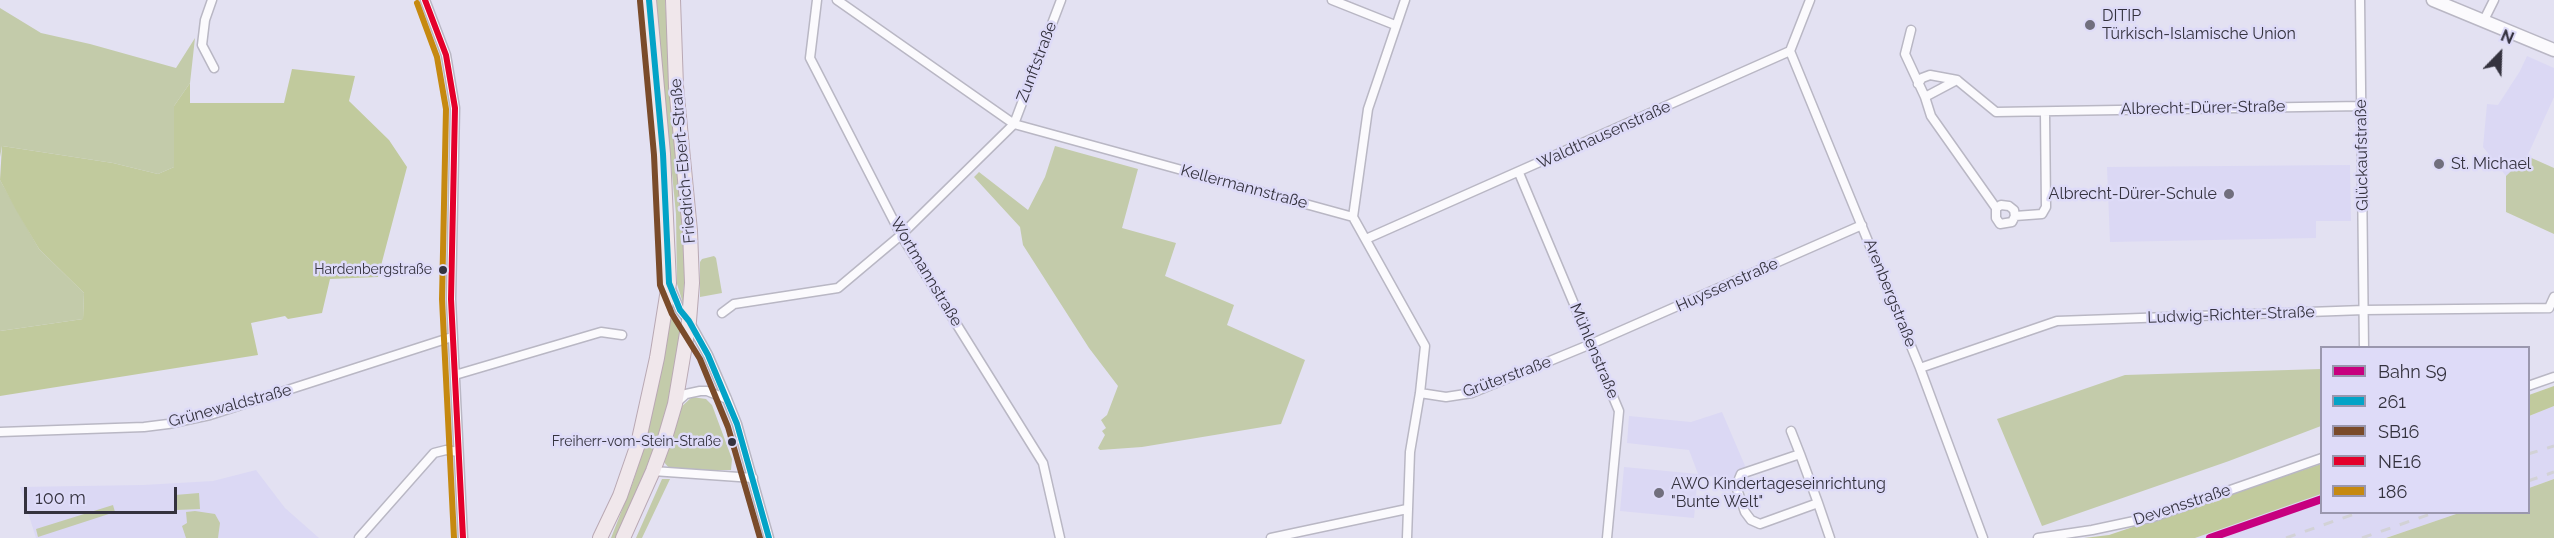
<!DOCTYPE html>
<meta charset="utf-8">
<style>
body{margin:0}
#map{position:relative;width:2554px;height:538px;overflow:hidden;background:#e3e1f2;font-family:Raleway,sans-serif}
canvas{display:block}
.legend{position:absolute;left:2320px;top:346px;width:210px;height:168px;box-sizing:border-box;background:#dedbf8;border:2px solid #9a97ae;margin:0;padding:8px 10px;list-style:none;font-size:18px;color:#34323e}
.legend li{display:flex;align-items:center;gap:12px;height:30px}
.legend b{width:30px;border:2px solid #9a97ae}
.north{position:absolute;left:2470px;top:24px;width:60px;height:60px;-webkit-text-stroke:4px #dedbf8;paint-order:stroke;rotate:23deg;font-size:16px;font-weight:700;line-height:24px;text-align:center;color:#34323e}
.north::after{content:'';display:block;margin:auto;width:21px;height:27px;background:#34323e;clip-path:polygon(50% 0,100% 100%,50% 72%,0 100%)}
.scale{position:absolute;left:24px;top:487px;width:153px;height:27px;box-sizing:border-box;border:3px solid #34323e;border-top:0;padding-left:8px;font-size:18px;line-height:21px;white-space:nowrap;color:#34323e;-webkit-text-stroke:4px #dedbf8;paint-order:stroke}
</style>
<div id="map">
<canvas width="2554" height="538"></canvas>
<ul class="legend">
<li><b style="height:8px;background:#c7007f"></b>Bahn S9</li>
<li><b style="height:8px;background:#03a3c7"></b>261</li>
<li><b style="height:8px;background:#7a4b2a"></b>SB16</li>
<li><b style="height:8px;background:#e4002b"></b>NE16</li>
<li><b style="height:8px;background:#c68910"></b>186</li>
</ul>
<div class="north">N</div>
<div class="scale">100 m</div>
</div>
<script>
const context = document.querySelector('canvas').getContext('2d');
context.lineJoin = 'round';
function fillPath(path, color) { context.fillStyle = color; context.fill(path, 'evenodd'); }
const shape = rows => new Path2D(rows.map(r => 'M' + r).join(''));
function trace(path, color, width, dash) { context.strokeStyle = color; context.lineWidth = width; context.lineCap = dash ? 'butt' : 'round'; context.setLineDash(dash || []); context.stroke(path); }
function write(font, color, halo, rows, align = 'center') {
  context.font = font + ' Raleway,sans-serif'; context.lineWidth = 5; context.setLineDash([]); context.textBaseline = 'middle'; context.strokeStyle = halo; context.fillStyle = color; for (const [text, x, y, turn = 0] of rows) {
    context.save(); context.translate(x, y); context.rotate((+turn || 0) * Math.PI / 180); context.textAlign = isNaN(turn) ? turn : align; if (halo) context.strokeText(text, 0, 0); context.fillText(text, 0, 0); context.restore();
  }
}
const built = shape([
 [2527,56,2554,68,2554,97,2526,159,2506,176,2483,147,2487,104,2498,105,2520,71],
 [2350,165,2351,221,2316,221,2316,238,2110,242,2107,167],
 [2554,406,2554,479,2529,488,2529,416],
 [1722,412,1746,468,1739,471,1734,479,1698,475,1694,518,1620,511,1624,467,1698,474,1689,450,1627,443,1629,416,1691,422],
 [256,470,285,508,319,538,36,538,20,487,143,485,213,481],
 [2321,494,2322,512,2459,513,2386,538,2195,538]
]);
const green = shape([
 [655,0,665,0,685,265,683,303,677,284,676,214],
 [0,8,41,33,90,44,176,68,195,38,190,83,174,106,174,167,158,174,113,163,2,146,0,157],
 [1055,146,1138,169,1122,228,1176,243,1165,276,1234,305,1227,325,1305,360,1281,424,1142,447,1100,450,1098,448,1105,435,1102,431,1106,428,1101,420,1107,415,1118,386,1089,348,1023,245,1020,227,974,177,979,172,1028,210,1045,177],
 [2527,156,2554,168,2554,234,2506,212,2506,176],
 [0,180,39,249,84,293,83,319,0,331],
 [714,256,716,258,722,293,700,297,700,262,702,259],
 [673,309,682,328,667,408,646,471,617,538,611,538,633,482,646,442,666,348,671,310],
 [2321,369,2321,426,2229,461,2042,526,1997,419,2125,375],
 [692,397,706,399,712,405,732,459,731,470,675,470,670,469,663,461,680,408],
 [662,479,670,479,642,538,636,538],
 [2554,479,2554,538,2386,538,2459,513,2528,512,2529,488],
 [199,493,200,509,176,510,175,495],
 [113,505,115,512,38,537,36,529],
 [195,511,215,514,220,523,218,538,186,538,182,526,187,523,186,512]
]);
const forest = shape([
 [292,69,355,76,349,101,389,140,407,167,378,277,330,279,322,313,288,319,285,316,251,323,258,355,0,396,0,331,83,319,84,293,39,249,16,210,0,180,2,146,113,163,158,174,174,167,174,106,190,83,190,103,284,103],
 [2554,386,2554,406,2529,416,2529,395],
 [2321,464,2321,494,2195,538,2084,538,2109,535]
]);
const minor = shape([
 [212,0,205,20,202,45,214,68],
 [425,0,446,55,455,108,451,299,463,538],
 [817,0,810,58,901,235,1043,463,1060,538],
 [837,0,1014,124,1353,217,1425,346,1420,393,1410,452,1407,538],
 [1332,0,1395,25],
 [2360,0,2364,348],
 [2484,20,2494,0],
 [1911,30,1905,54,1925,97],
 [1790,51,1920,368,1983,538],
 [1918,84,1922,78,1930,75,1957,80],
 [1519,173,1619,411,1607,538],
 [1996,208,2001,205,2009,206,2014,210,2015,216,2012,222,2000,224,1996,218,1996,208,1931,116,1925,97,1957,80,1996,112,2361,106],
 [2015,216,2042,214,2046,207,2045,113],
 [1353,217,1368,109,1405,0],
 [1366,239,1790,51,1810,0],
 [671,289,680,310,689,321,708,355,727,399,737,424,769,538],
 [2549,308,2554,297],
 [722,313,734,304,838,288,901,235,1014,124,1061,0],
 [1920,368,2057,321,2364,310,2549,308],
 [455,375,601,332,622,335],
 [2528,386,2554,377],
 [1420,393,1446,397,1472,393,1591,344,1862,225],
 [676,403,686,394,700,391,707,391,727,399],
 [1791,431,1800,454],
 [0,432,144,427,168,424,210,415,452,337],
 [653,471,753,478],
 [1818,503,1760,524,1751,520,1745,512,1736,486,1741,474,1800,454,1818,503,1830,538],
 [359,538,434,453,446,450,458,452],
 [1271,538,1407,509],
 [2038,538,2092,530,2153,517,2322,458]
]);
const secondary = shape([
 [2433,0,2554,50]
]);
const primary = shape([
 [600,538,620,496,638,444,657,358,669,283,663,154,649,0],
 [623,538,653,471,665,438,675,404,689,321,692,283,690,231,676,86,673,0]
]);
const rail = shape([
 [2528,454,2554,446],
 [2528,481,2554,472],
 [2286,538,2360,512],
 [2362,538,2436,512]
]);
const bus1 = shape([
 [649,0,663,154,669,283,680,310,689,321,708,355,737,424,769,538]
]);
const bus2 = shape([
 [640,1,654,155,660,285,672,314,700,359,728,427,760,538]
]);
const bus3 = shape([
 [425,0,446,55,455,108,451,299,463,538]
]);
const bus4 = shape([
 [417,3,437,57,446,109,442,299,454,538]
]);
const rail1 = shape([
 [2210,538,2322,499]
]);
const markers = [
 [2090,25,6,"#716f7d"],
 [2439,164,6,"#716f7d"],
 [2229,194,6,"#716f7d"],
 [443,270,5,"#34323e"],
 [732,442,5,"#34323e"],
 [1659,493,6,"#716f7d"]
];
const busNames = [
 ["Hardenbergstraße",432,270],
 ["Freiherr-vom-Stein-Straße",721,442]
];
const poiNames = [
 ["DITIP",2102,16],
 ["Türkisch-Islamische Union",2102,34],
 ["St. Michael",2451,164],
 ["Albrecht-Dürer-Schule",2217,194,"right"],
 ["AWO Kindertageseinrichtung",1671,484],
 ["\"Bunte Welt\"",1671,502]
];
const streetNames = [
 ["Zunftstraße",1037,62,-69],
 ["Albrecht-Dürer-Straße",2203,108,-1],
 ["Waldthausenstraße",1604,135,-24],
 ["Glückaufstraße",2362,155,-91],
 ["Friedrich-Ebert-Straße",683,161,-95],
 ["Kellermannstraße",1244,187,15],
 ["Wortmannstraße",926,272,59],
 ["Huyssenstraße",1727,285,-24],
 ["Arenbergstraße",1890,293,68],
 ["Ludwig-Richter-Straße",2231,315,-2],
 ["Mühlenstraße",1594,351,67],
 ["Grüterstraße",1507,377,-20],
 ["Grünewaldstraße",230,406,-15],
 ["Devensstraße",2182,505,-18]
];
fillPath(built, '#dbd8f4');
fillPath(green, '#c3cbaa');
fillPath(forest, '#c1ca9d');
trace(minor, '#b9b7c4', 11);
trace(secondary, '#b9b7c4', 15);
trace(primary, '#b9a8b3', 16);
trace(minor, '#fbfafd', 8);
trace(secondary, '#fbfafd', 12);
trace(primary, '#f0e7eb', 14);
trace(rail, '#d2d2d6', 3, [10, 10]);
trace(bus1, '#03a3c7', 6);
trace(bus2, '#7a4b2a', 6);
trace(bus3, '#e4002b', 6);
trace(bus4, '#c68910', 6);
trace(rail1, '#c7007f', 8);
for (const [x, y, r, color] of markers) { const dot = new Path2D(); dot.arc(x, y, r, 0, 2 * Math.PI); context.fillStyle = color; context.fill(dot); trace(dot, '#dedbf8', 2); }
write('14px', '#34323e', '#dedbf8', busNames, 'right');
write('16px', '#34323e', '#dedbf8', poiNames, 'left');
write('16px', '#34323e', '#dedbf8', streetNames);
</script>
